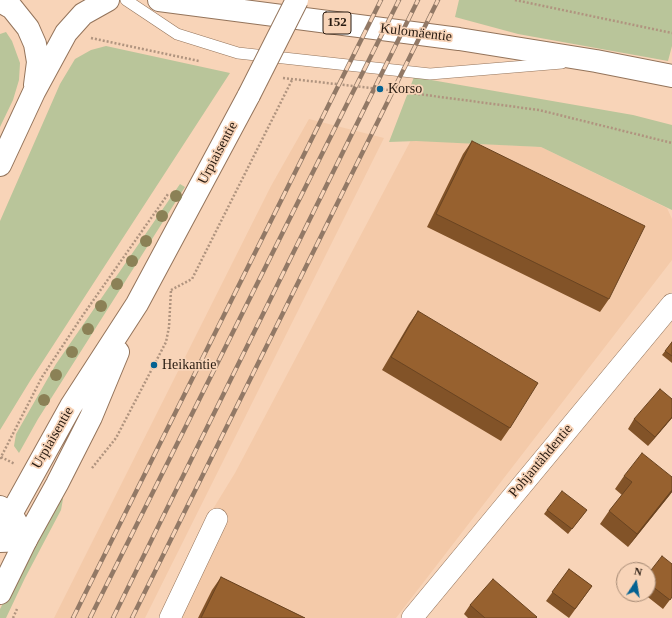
<!DOCTYPE html>
<meta charset="utf-8">
<style>
body{margin:0}
#map{position:relative;width:672px;height:618px;overflow:hidden;background:#f8d4b8;font-family:"Times New Roman",serif}
canvas{display:block}
.north{position:absolute;left:616px;top:562px;width:40px;height:40px;box-sizing:border-box;background:#f8d4b8;border:1px solid #a58a75;border-radius:50%;rotate:12deg;font-size:11px;font-weight:700;line-height:16px;text-align:center;color:#281b11}
.north::after{content:'';display:block;margin:auto;width:14px;height:18px;background:#046292;clip-path:polygon(50% 0,100% 100%,50% 72%,0 100%)}
</style>
<div id="map">
<canvas width="672" height="618"></canvas>
<div class="north">N</div>
</div>
<script>
const context = document.querySelector('canvas').getContext('2d');
context.lineJoin = 'round';
function fillPath(path, color) { context.fillStyle = color; context.fill(path, 'evenodd'); }
const shape = rows => new Path2D(rows.map(r => 'M' + r).join(''));
function trace(path, color, width, dash) { context.strokeStyle = color; context.lineWidth = width; context.lineCap = dash ? 'butt' : 'round'; context.setLineDash(dash || []); context.stroke(path); }
function write(font, color, halo, rows, align = 'center') {
  context.font = font + ' "Times New Roman",serif'; context.lineWidth = 3.5; context.setLineDash([]); context.textBaseline = 'middle'; context.strokeStyle = halo; context.fillStyle = color; for (const [text, x, y, turn = 0] of rows) {
    context.save(); context.translate(x, y); context.rotate((+turn || 0) * Math.PI / 180); context.textAlign = isNaN(turn) ? turn : align; if (halo) context.strokeText(text, 0, 0); context.fillText(text, 0, 0); context.restore();
  }
}
const built = shape([
 [309,119,384,138,145,618,54,618,271,186],
 [411,140,541,147,667,208,672,219,672,260,396,618,179,618,205,522,235,473]
]);
const green = shape([
 [459,0,672,0,672,46,668,61,518,34,455,17],
 [6,32,12,41,20,63,19,80,13,100,0,127,0,34],
 [106,46,230,73,30,381,0,430,0,221,60,84,75,59,91,50],
 [414,77,633,115,672,125,672,210,541,147,416,141,389,142],
 [180,184,185,187,38,419,19,453,14,446,16,434,56,364],
 [60,493,63,499,61,510,25,578,6,618,0,618,0,609]
]);
const path = shape([
 [515,0,672,33],
 [91,38,199,61],
 [283,78,380,89,539,110,672,143],
 [171,290,192,279,292,80],
 [1,457,15,464],
 [0,459,42,377,83,315,168,194],
 [92,468,116,438,166,342,169,327,171,290],
 [13,618,17,609]
]);
const lane = shape([
 [126,0,177,34,238,53,430,74,562,63]
]);
const street = shape([
 [170,618,217,519],
 [412,618,672,304]
]);
const secondary = shape([
 [0,534,71,406,137,304,249,95],
 [0,593,26,540,57,484,91,417,118,352]
]);
const primary = shape([
 [159,0,459,39,596,61,672,76],
 [0,1,12,8,28,28,35,44,38,62,35,85],
 [0,165,34,92,66,33,83,14,108,0],
 [0,507,11,513,26,540,0,541]
]);
const rail = shape([
 [73,618,381,0],
 [90,618,399,0],
 [113,618,418,0],
 [132,618,438,0]
]);
const secondaryBridge = shape([
 [249,95,297,0]
]);
const trees = [
 [176,196],
 [162,216],
 [146,241],
 [132,261],
 [117,284],
 [101,306],
 [88,329],
 [72,352],
 [56,375],
 [44,400]
];
const wall = shape([
 [472,141,609,299,600,312,427,227,463,154],
 [418,311,510,428,501,441,382,370,409,324],
 [672,342,672,363,662,355],
 [672,399,672,418,648,446,628,429,634,419],
 [624,476,672,477,672,492,628,547,600,524,609,511,622,495,615,489],
 [547,510,587,510,568,534,544,514],
 [672,564,672,597,663,609,644,594,648,594,648,574],
 [569,569,592,586,569,618,546,601],
 [221,577,305,618,198,618,212,590],
 [470,605,536,618,468,618,464,614]
]);
const shadedWall = shape([
 [672,417,672,418,648,446,655,437],
 [672,490,672,492,669,496,628,547,637,534]
]);
const building = shape([
 [472,141,645,226,609,299,436,214,472,141],
 [418,311,538,383,510,428,391,357,418,311],
 [672,342,672,356,665,351,672,342],
 [660,389,672,399,672,417,655,437,634,419,660,389],
 [642,453,672,477,672,490,637,534,609,511,632,482,624,476,642,453],
 [562,491,587,510,572,529,547,510,562,491],
 [662,556,672,564,672,597,670,600,648,583,648,574,662,556],
 [569,569,592,586,575,609,552,592,569,569],
 [221,577,305,618,201,618,221,577],
 [493,579,537,617,536,618,485,618,470,605,493,579]
]);
const markers = [
 [380,89,4,"#046292"],
 [154,365,4,"#046292"]
];
const shields = [
 [337,23,28]
];
const shieldNames = [
 ["152",337,23]
];
const streetNames = [
 ["Kulomäentie",416,33,7],
 ["Urpiaisentie",218,153,-62],
 ["Urpiaisentie",53,438,-60],
 ["Pohjantähdentie",541,461,-50]
];
const poiNames = [
 ["Korso",388,89],
 ["Heikantie",162,365]
];
fillPath(built, '#f4caa9');
fillPath(green, '#b9c59a');
trace(lane, '#94745b', 12);
trace(street, '#94745b', 22);
trace(secondary, '#94745b', 24);
trace(primary, '#94745b', 24);
trace(path, '#b0947f', 2.5, [2, 2]);
trace(lane, '#fff', 11);
trace(street, '#fff', 21);
trace(secondary, '#fff', 22);
trace(primary, '#fff', 22);
trace(rail, '#927966', 4.5);
trace(rail, '#f8d4b8', 3, [9]);
trace(secondaryBridge, '#94745b', 24, []);
trace(secondaryBridge, '#fff', 22);
context.fillStyle = '#8b8156';
for (const [x, y] of trees) { context.beginPath(); context.arc(x, y, 6, 0, 2 * Math.PI); context.fill(); }
fillPath(wall, '#825328');
fillPath(shadedWall, '#6a4421');
fillPath(building, '#97612f');
trace(building, '#6a4421', 1);
for (const [x, y, r, color] of markers) { const dot = new Path2D(); dot.arc(x, y, r, 0, 2 * Math.PI); context.fillStyle = color; context.fill(dot); trace(dot, '#f8d4b8', 1.5); }
for (const [x, y, w] of shields) { const box = new Path2D(); box.roundRect(x - w / 2, y - 11, w, 22, 3); context.fillStyle = '#f8d4b8'; context.fill(box); trace(box, '#281b11', 1); }
write('bold 13px', '#281b11', null, shieldNames);
write('14px', '#281b11', '#f8d4b8', streetNames);
write('14px', '#281b11', '#f8d4b8', poiNames, 'left');
</script>
